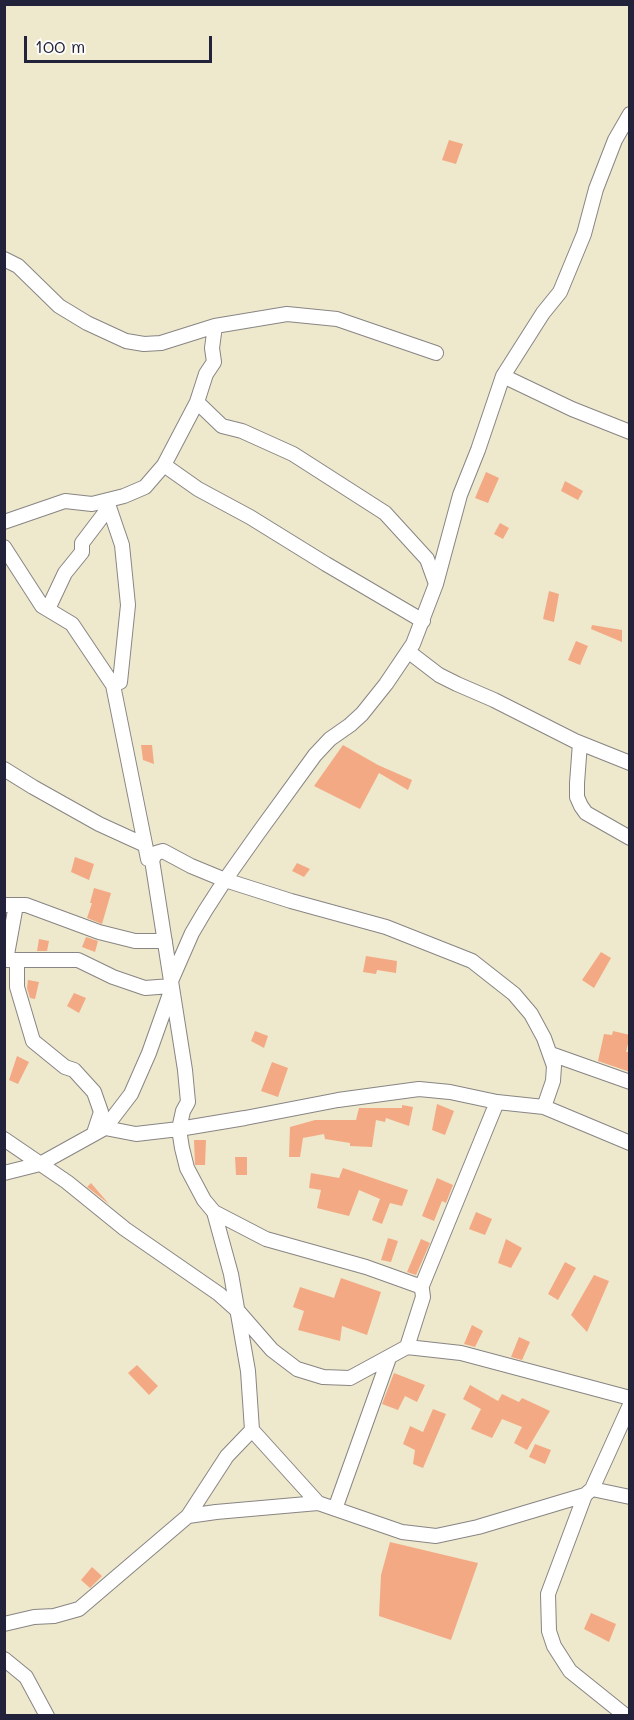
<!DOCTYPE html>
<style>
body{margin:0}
#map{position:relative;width:634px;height:1720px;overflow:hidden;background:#eee8cc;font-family:Mali,sans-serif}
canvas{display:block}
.frame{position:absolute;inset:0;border:6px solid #22223b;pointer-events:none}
.scale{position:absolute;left:24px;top:36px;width:188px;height:27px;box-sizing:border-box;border:3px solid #22223b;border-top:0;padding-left:8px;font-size:18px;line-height:21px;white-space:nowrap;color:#22223b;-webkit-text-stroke:4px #fdfcf7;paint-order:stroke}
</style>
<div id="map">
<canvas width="634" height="1720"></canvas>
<div class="frame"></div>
<div class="scale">100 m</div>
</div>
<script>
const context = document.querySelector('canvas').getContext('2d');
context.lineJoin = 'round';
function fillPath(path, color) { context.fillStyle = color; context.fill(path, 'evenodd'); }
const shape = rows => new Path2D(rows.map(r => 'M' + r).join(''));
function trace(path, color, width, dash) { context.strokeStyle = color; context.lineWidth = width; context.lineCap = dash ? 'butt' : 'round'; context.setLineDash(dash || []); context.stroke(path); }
const building = shape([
 [449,140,463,144,456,164,442,160],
 [486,472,499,478,488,503,475,498],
 [565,481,583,491,578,500,561,491],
 [500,523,509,528,503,539,494,534],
 [549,591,559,594,554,622,543,619],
 [592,625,622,630,622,642,591,629],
 [576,641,588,646,580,665,568,660],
 [141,745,152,745,154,764,143,760],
 [343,745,378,765,412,780,408,790,379,773,360,809,314,786],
 [75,857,94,864,89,880,71,872],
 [297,863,310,869,304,877,292,871],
 [94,888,111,893,102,924,87,918,92,903,90,903],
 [86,937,98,941,95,952,82,947],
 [39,939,49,941,47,951,37,951],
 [601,952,611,958,594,988,582,980],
 [366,956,397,961,396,973,377,970,376,974,363,972],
 [28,980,39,982,35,999,30,998,27,988],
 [74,993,86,998,79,1013,67,1006],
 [255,1031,268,1036,264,1048,251,1041],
 [613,1031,630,1035,626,1052,630,1052,630,1072,598,1061,604,1034,612,1035],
 [17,1056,29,1062,18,1084,9,1080],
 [272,1062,288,1068,278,1097,261,1091],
 [437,1104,454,1111,445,1135,432,1130],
 [402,1105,413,1107,409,1126,386,1118,385,1122,376,1120,372,1147,350,1146,350,1143,325,1139,324,1134,303,1138,300,1157,289,1157,290,1127,315,1120,356,1120,359,1108,402,1108],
 [194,1140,206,1140,205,1165,195,1165],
 [235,1157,247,1157,247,1175,236,1175],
 [343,1168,408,1190,402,1206,390,1203,382,1224,372,1220,380,1199,359,1190,349,1216,317,1208,321,1190,309,1188,311,1173,339,1178],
 [437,1178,453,1185,446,1203,442,1201,434,1221,422,1216],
 [91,1183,109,1204,87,1187],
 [476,1212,492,1219,485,1235,469,1229],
 [388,1238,398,1241,391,1262,381,1260],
 [421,1239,430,1243,416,1275,407,1272],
 [506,1239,522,1248,511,1268,498,1263],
 [565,1262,576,1268,558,1300,548,1294],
 [594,1275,609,1281,587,1332,571,1315],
 [341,1278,381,1292,367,1335,342,1326,340,1341,298,1330,304,1311,293,1307,300,1287,334,1298],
 [472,1325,483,1331,475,1347,464,1344],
 [519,1337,530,1342,522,1360,511,1357],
 [137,1365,158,1386,149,1395,128,1373],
 [394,1373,425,1385,417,1402,405,1396,398,1410,382,1404],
 [470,1385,498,1401,502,1394,519,1402,522,1398,550,1411,527,1450,514,1443,522,1427,502,1419,492,1438,471,1429,481,1409,463,1399],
 [433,1409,446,1414,423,1468,413,1464,415,1450,403,1444,410,1426,423,1432],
 [535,1444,551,1450,545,1464,529,1457],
 [390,1542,478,1563,451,1640,379,1616,381,1575],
 [92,1567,102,1576,90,1588,81,1580],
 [591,1613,616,1624,609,1642,584,1629]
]);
const street = shape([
 [4,259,18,266,59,306,87,323,126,341,144,344,161,343,215,326,287,314,337,319,436,353],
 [503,376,572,409,630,432],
 [197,402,222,426,242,431,293,454,385,513,427,559,436,584],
 [164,465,198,489,250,517,326,564,423,621],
 [107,501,122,545,128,605,120,682,113,685],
 [4,522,65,501,92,504,124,496,145,487,164,465,197,402,206,374,214,362,212,348,215,326],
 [4,547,42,606,72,624,113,685,148,859,152,860],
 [48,609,65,573,82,552,82,543,104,514,107,501],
 [409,652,439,675,457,684,494,700,575,741,630,763],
 [580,743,577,783,577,797,581,806,586,813,630,838],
 [4,769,33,787,99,824,145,845],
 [4,905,26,905,99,932,135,941,165,941],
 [4,960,78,960,113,977,145,988,171,986],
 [6,960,16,905],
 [17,961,17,987,33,1041,65,1067,74,1070,94,1092,101,1112,94,1133],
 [171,981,152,860,156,853,163,851,191,866,225,880,291,901,386,927,472,961,514,994,531,1014,544,1038,554,1066,553,1081,544,1107],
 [551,1054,630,1082],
 [105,1128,131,1094,149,1053,171,991],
 [4,1139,67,1182,125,1229,219,1294,238,1311,272,1350,297,1369,323,1377,350,1378,407,1347,461,1353,630,1398],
 [4,1173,40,1164,105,1128,136,1134,179,1129,245,1118,338,1100,419,1089,450,1092,497,1102,544,1107,630,1143],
 [214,1212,266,1239,366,1267,419,1286,422,1289,423,1297,407,1347],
 [421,1288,497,1102],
 [592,1489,630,1497],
 [585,1495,548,1594,549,1631,554,1646,570,1671,626,1716],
 [318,1503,252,1430,248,1371,231,1274,214,1212,204,1200,187,1168,182,1148,179,1129,183,1111,188,1102,185,1070,171,981,192,933,205,911,225,880,259,832,315,755,330,739,350,725,362,714,386,684,413,644,436,584,460,495,478,450,503,376,543,313,560,292,584,234,596,189,615,140,630,114],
 [335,1509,389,1358],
 [188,1516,227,1456,252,1430],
 [4,1624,34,1617,54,1616,79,1609,188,1516,216,1512,318,1503,402,1532,436,1536,478,1527,585,1495,592,1489,630,1405],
 [4,1659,26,1677,47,1716]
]);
fillPath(building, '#f3aa84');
trace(street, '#888584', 16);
trace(street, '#fff', 14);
</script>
